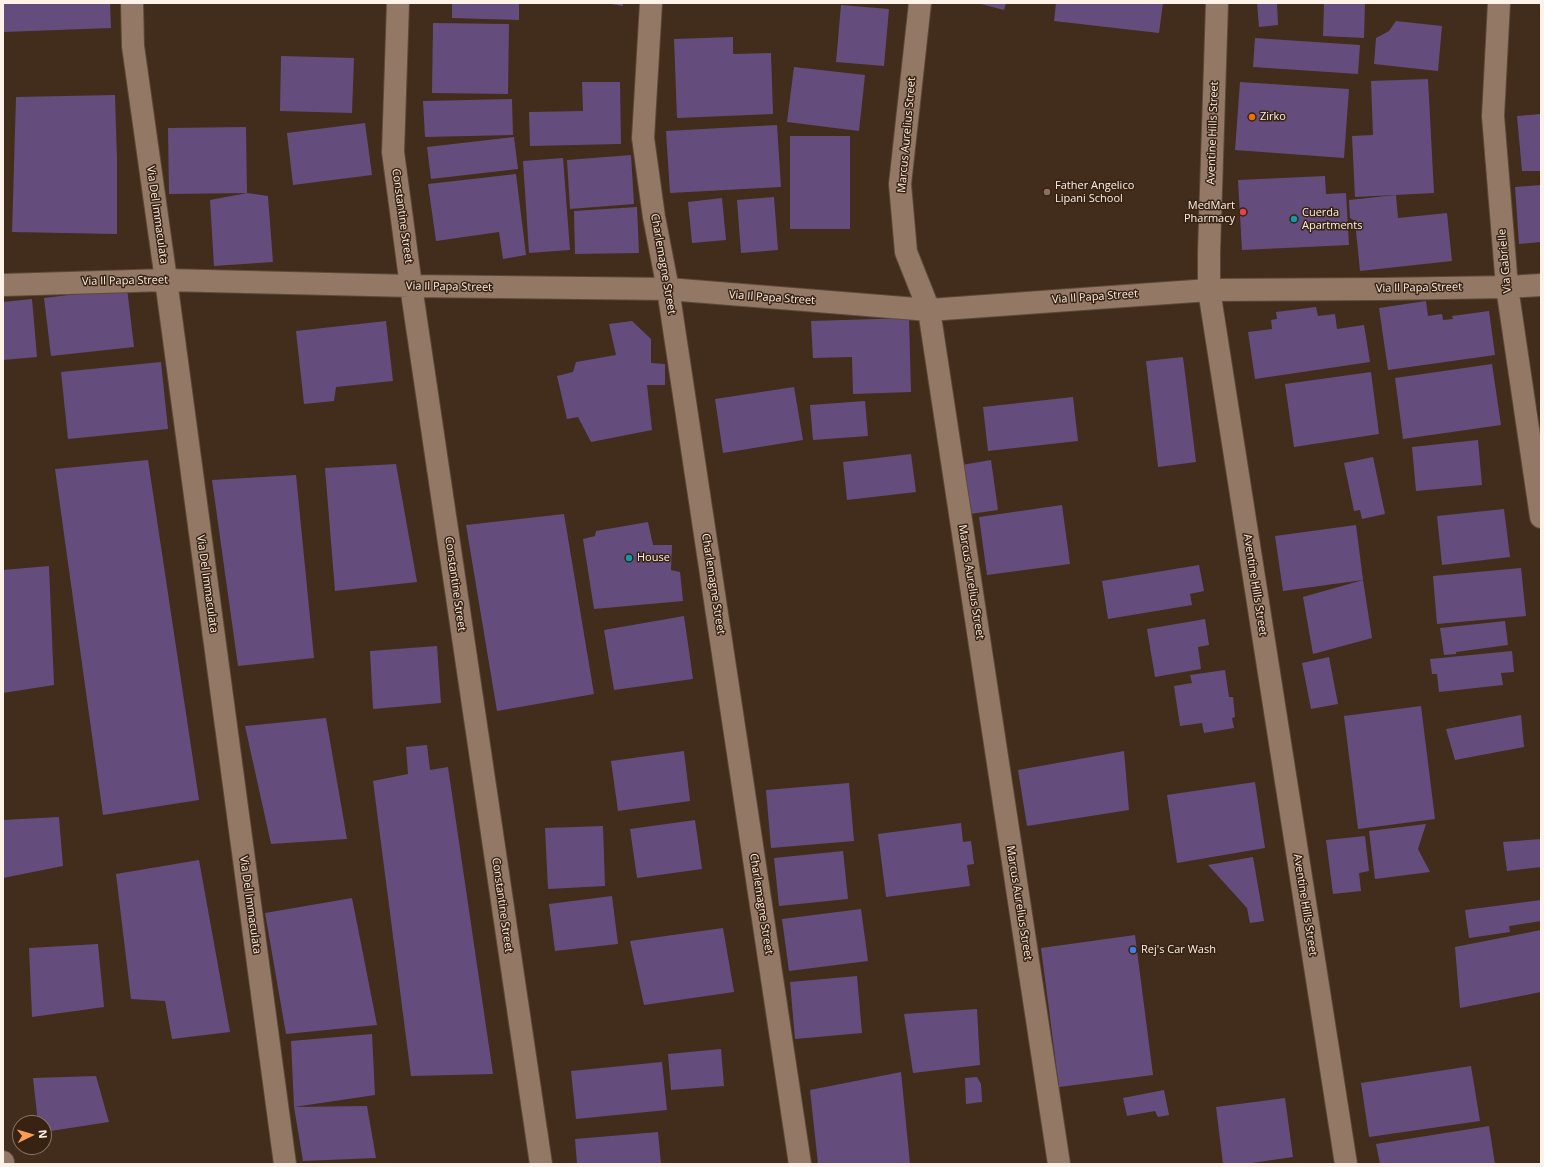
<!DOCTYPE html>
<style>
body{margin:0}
#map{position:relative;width:1544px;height:1167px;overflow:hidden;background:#422c1c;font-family:"Open Sans",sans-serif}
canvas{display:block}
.frame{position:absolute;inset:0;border:4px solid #fef2e9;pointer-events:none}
.north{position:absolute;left:12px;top:1115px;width:40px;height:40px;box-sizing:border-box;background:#382212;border:1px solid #877568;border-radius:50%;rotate:85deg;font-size:11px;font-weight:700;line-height:16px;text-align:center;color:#fef2e9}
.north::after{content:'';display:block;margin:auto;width:14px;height:18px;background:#fc9d54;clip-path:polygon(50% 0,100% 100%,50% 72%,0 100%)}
</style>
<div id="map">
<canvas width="1544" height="1167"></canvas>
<div class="frame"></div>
<div class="north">N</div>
</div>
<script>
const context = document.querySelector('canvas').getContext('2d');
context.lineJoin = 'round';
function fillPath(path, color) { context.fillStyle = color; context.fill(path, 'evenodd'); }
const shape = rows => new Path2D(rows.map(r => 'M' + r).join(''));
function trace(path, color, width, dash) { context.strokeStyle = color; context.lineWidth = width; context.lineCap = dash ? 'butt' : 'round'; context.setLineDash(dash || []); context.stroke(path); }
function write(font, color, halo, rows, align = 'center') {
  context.font = font + ' "Open Sans",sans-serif'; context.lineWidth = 3; context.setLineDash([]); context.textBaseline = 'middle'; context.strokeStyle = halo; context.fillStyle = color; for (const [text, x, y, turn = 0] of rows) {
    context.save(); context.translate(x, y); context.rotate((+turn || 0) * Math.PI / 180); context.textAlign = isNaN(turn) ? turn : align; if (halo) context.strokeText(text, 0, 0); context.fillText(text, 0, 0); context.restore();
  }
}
const building = shape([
 [3,3,110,3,111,28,4,32],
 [452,3,519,3,519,20,452,18],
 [605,3,623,3,623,6],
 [977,3,1006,3,1004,10],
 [1056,3,1163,3,1159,33,1054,21],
 [1257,3,1277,3,1278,25,1259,27],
 [1324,3,1365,3,1364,38,1323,36],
 [841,5,889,9,884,66,836,62],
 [1396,21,1442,26,1438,71,1374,64,1376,38,1389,31],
 [433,23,509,24,508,94,432,93],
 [733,37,733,54,771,53,773,114,677,118,674,39],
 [1255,38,1360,45,1358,74,1253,67],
 [281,56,354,58,352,113,280,111],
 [794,67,865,75,859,131,787,122],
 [1428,79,1434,193,1355,197,1352,136,1373,135,1371,81],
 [582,82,620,82,621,144,530,146,529,112,583,111],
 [1240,82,1349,89,1344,158,1235,150],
 [115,95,117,160,117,234,12,232,16,97],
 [512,99,513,135,425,137,423,101],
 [1541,114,1541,171,1522,171,1517,116],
 [365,123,372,175,293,185,287,133],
 [777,125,781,187,670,193,666,131],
 [246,127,247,193,169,194,168,128],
 [790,136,850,136,850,229,790,229],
 [514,137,518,169,431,179,427,147],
 [631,155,634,204,570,209,567,160],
 [563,158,570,250,529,253,523,161],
 [516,174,526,255,503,259,499,232,436,241,428,184],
 [1325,176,1326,194,1346,193,1349,245,1242,250,1238,180],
 [1541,185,1541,242,1519,244,1515,187],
 [247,193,268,196,273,262,214,266,210,200],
 [1396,195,1398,218,1447,213,1452,261,1360,271,1355,221,1350,218,1349,200],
 [774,197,778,250,741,253,737,200],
 [722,198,726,240,692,243,688,202],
 [637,207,639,253,575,254,574,211],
 [127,288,134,347,51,356,44,298],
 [32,299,37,357,3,360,3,302],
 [1426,301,1428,316,1442,314,1443,320,1453,319,1452,316,1489,311,1495,355,1388,370,1379,308],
 [1316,307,1318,316,1335,314,1337,329,1364,325,1370,362,1255,379,1248,332,1272,329,1271,320,1277,319,1276,312],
 [909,318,911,392,853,394,852,357,813,358,811,321],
 [386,321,393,381,336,387,334,401,304,404,296,331],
 [632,321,651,339,651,363,665,364,665,385,647,385,652,430,591,442,578,417,567,419,557,376,573,372,576,362,616,355,609,324],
 [1183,357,1196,462,1158,467,1146,361],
 [161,362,168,429,68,439,61,372],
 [1492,364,1501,425,1403,439,1395,378],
 [1371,372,1379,434,1294,447,1285,384],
 [794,387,803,440,723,453,715,399],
 [1073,397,1078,441,988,451,983,407],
 [865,401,868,436,813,440,810,405],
 [1478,440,1482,485,1416,491,1412,447],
 [911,454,916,492,847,500,843,462],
 [1373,457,1385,514,1362,519,1360,510,1354,511,1344,463],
 [148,460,199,800,103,815,55,469],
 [991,460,998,510,963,515,956,466],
 [396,464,417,582,335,591,325,468],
 [296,475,314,658,238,666,212,480],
 [1062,505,1070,564,987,575,979,517],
 [1504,509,1510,557,1442,565,1437,516],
 [564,514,594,694,497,711,466,525],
 [648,522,653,545,672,545,671,570,680,572,683,601,594,609,583,539,595,536,596,531],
 [1356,525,1363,580,1283,591,1275,536],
 [1199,565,1204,591,1190,594,1192,605,1108,619,1102,581],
 [49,566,54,685,3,693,3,570],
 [1521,568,1526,616,1437,624,1433,576],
 [1363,580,1372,638,1313,654,1303,597],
 [684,616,693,679,614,690,604,630],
 [1205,619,1209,645,1198,647,1201,669,1155,677,1147,629],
 [1505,621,1508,645,1456,652,1456,654,1444,655,1440,628],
 [437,646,441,703,373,709,370,651],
 [1512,651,1514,672,1501,673,1503,685,1439,692,1437,674,1432,674,1430,659],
 [1329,657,1338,704,1311,709,1302,663],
 [1225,670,1229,697,1233,697,1235,717,1232,718,1234,728,1204,733,1202,723,1180,726,1174,686,1192,683,1190,675],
 [1421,706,1435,819,1358,829,1344,716],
 [1521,715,1524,747,1455,760,1446,729],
 [326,718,347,839,271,844,245,726],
 [427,745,430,770,448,767,493,1074,411,1076,373,781,408,774,406,747],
 [684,751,690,801,618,811,611,761],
 [1124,751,1129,810,1027,826,1018,770],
 [1255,782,1265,848,1177,863,1167,795],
 [849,783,854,841,771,848,766,790],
 [59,817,63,866,3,878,3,820],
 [695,820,702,869,637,878,630,829],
 [961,823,963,842,971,841,974,864,967,865,970,886,886,897,878,834],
 [1426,824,1418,849,1430,872,1375,879,1369,831],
 [603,826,605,886,548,889,545,828],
 [1365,836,1369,871,1359,873,1361,891,1333,894,1326,840],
 [1541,839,1541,867,1507,871,1503,842],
 [843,851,848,899,779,906,774,858],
 [1253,857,1264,921,1250,923,1247,908,1208,865],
 [199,860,230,1032,172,1039,165,1001,131,999,116,874],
 [612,896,618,944,555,951,549,904],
 [352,898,377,1025,286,1034,265,913],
 [1541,900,1541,921,1509,926,1510,932,1469,938,1465,910],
 [861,909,868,961,789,971,782,919],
 [723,928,734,992,644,1005,630,941],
 [1541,930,1541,992,1460,1008,1455,947],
 [1135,935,1153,1075,1059,1087,1041,948],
 [98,944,104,1007,32,1017,29,948],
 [857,976,862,1033,795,1039,790,982],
 [977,1009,980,1065,913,1073,904,1014],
 [372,1034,375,1095,294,1107,291,1041],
 [721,1049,724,1086,671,1090,668,1054],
 [662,1062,667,1110,576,1119,571,1071],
 [1471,1066,1480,1121,1369,1137,1361,1083],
 [901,1072,910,1164,818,1164,810,1090],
 [96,1076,109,1122,44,1132,44,1123,38,1123,33,1078],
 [977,1077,981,1084,982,1102,966,1104,965,1078],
 [1164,1090,1169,1115,1158,1117,1155,1111,1127,1116,1123,1098],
 [1285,1098,1293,1157,1245,1164,1223,1164,1216,1107],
 [367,1106,376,1158,303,1161,294,1107],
 [1489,1126,1495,1164,1380,1164,1376,1144],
 [658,1132,661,1164,577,1164,575,1139]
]);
const minor = shape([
 [132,3,133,46,166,280,285,1164],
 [398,3,393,152,411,286,541,1164],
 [651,3,643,138,654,217,668,289,800,1164],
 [920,3,900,184,906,252,929,310,1059,1164],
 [1217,3,1209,252,1209,290,1346,1164],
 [1499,3,1493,116,1507,287,1541,517],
 [3,285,166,280,411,286,668,289,929,310,1209,290,1380,289,1507,287,1541,285],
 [3,1162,3,1164]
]);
const markers = [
 [1252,117,4,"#e8710a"],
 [1047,192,4,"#8d6e63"],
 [1243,212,4,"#e0444e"],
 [1294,219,4,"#0f9aa8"],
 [629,558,4,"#0f9aa8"],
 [1133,950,4,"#3f7fe0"]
];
const poiNames = [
 ["Zirko",1260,117],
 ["Father Angelico",1055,186],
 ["Lipani School",1055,199],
 ["MedMart",1235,206,"right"],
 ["Pharmacy",1235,219,"right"],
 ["Cuerda",1302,213],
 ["Apartments",1302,226],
 ["House",637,558],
 ["Rej's Car Wash",1141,950]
];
const streetNames = [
 ["Aventine Hills Street",1213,133,-88],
 ["Marcus Aurelius Street",907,135,-85],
 ["Via Del Immaculata",157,215,82],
 ["Constantine Street",402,216,82],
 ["Via Gabrielle",1505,261,-95],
 ["Charlemagne Street",663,264,80],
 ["Via Il Papa Street",125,281,-1],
 ["Via Il Papa Street",449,287,1],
 ["Via Il Papa Street",1419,288,-1],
 ["Via Il Papa Street",1095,297,-4],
 ["Via Il Papa Street",772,298,4],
 ["Marcus Aurelius Street",971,582,81],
 ["Via Del Immaculata",207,584,82],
 ["Constantine Street",455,584,82],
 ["Charlemagne Street",713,584,81],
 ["Aventine Hills Street",1255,585,81],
 ["Marcus Aurelius Street",1019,903,81],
 ["Charlemagne Street",761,904,81],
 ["Via Del Immaculata",250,905,82],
 ["Constantine Street",502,905,82],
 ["Aventine Hills Street",1305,905,81]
];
fillPath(building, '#644d7c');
trace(minor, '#5b493b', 24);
trace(minor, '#927865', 22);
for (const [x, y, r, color] of markers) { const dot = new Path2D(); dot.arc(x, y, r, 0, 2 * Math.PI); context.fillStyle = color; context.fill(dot); trace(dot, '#382212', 1.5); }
write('11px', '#fef2e9', '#382212', poiNames, 'left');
write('11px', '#fef2e9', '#382212', streetNames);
</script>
